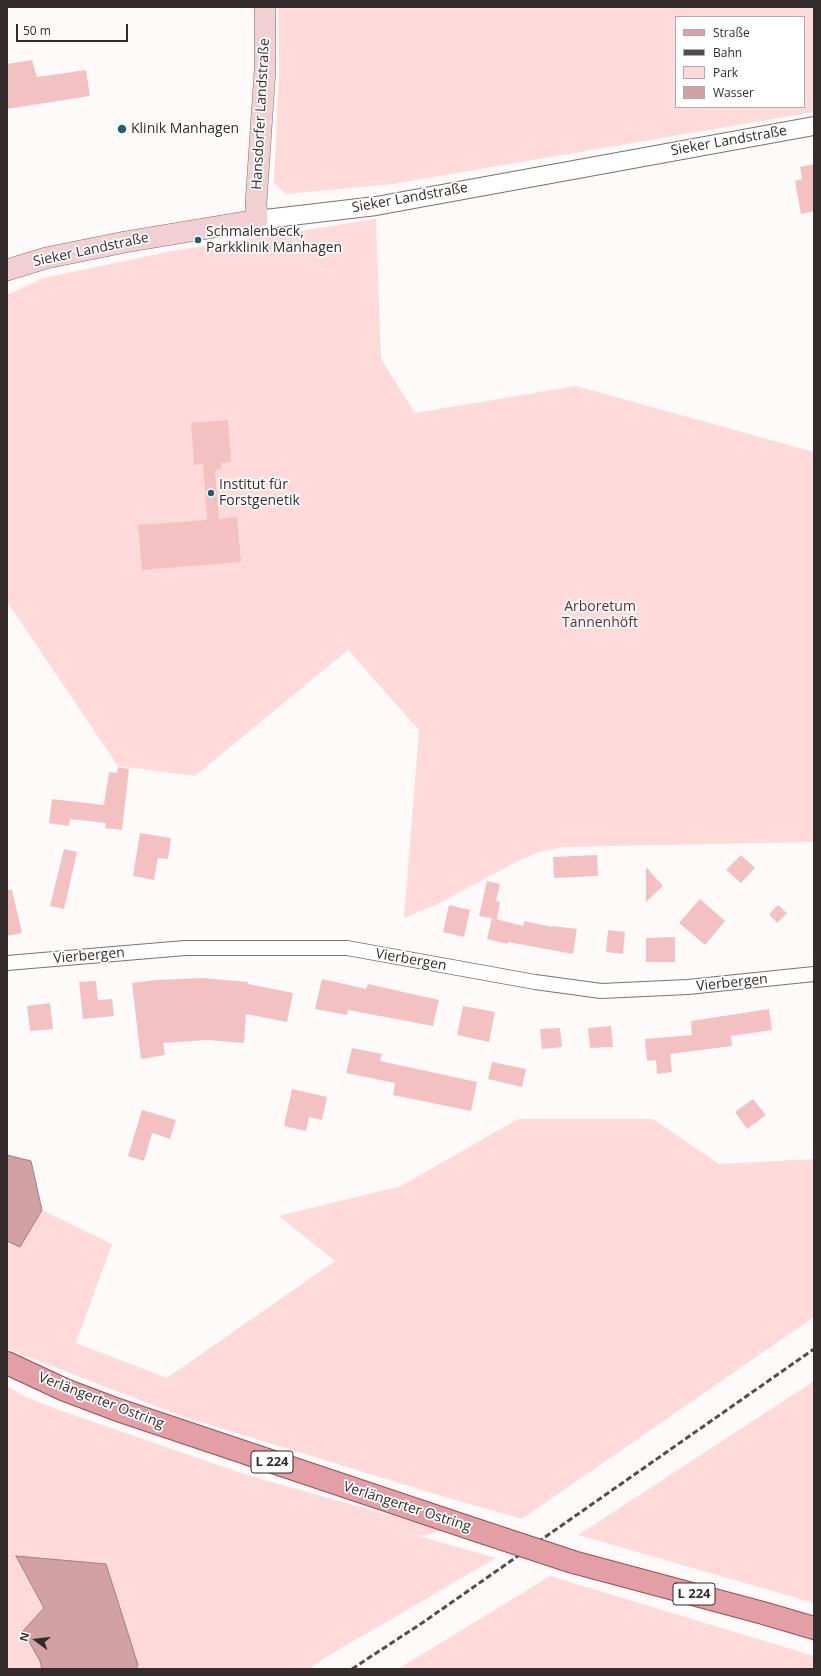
<!DOCTYPE html>
<meta charset="utf-8">
<style>
body{margin:0}
#map{position:relative;width:821px;height:1676px;overflow:hidden;background:#fefafa;font-family:"Open Sans",sans-serif}
canvas{display:block}
.frame{position:absolute;inset:0;border:8px solid #332b2c;pointer-events:none}
.legend{position:absolute;left:675px;top:16px;width:130px;height:92px;box-sizing:border-box;background:#fff;border:1px solid #adaaab;margin:0;padding:5px 7px;list-style:none;font-size:12px;color:#332b2c}
.legend li{display:flex;align-items:center;gap:8px;height:20px}
.legend b{width:20px;border:1px solid #adaaab}
.north{position:absolute;left:16px;top:1620px;width:40px;height:40px;-webkit-text-stroke:3px #fff;paint-order:stroke;rotate:285deg;font-size:11px;font-weight:700;line-height:16px;text-align:center;color:#332b2c}
.north::after{content:'';display:block;margin:auto;width:14px;height:18px;background:#332b2c;clip-path:polygon(50% 0,100% 100%,50% 72%,0 100%)}
.scale{position:absolute;left:16px;top:24px;width:112px;height:18px;box-sizing:border-box;border:2px solid #332b2c;border-top:0;padding-left:5px;font-size:12px;line-height:14px;white-space:nowrap;color:#332b2c;-webkit-text-stroke:3px #fff;paint-order:stroke}
</style>
<div id="map">
<canvas width="821" height="1676"></canvas>
<div class="frame"></div>
<ul class="legend">
<li><b style="height:5px;background:#e39fa6"></b>Straße</li>
<li><b style="height:5px;background:#534c4d"></b>Bahn</li>
<li><b style="height:11px;background:#fedadb"></b>Park</li>
<li><b style="height:11px;background:#d1a1a3"></b>Wasser</li>
</ul>
<div class="north">N</div>
<div class="scale">50 m</div>
</div>
<script>
const context = document.querySelector('canvas').getContext('2d');
context.lineJoin = 'round';
function fillPath(path, color) { context.fillStyle = color; context.fill(path, 'evenodd'); }
const shape = rows => new Path2D(rows.map(r => 'M' + r).join(''));
function trace(path, color, width, dash) { context.strokeStyle = color; context.lineWidth = width; context.lineCap = dash ? 'butt' : 'round'; context.setLineDash(dash || []); context.stroke(path); }
function write(font, color, halo, rows, align = 'center') {
  context.font = font + ' "Open Sans",sans-serif'; context.lineWidth = 3.5; context.setLineDash([]); context.textBaseline = 'middle'; context.strokeStyle = halo; context.fillStyle = color; for (const [text, x, y, turn = 0] of rows) {
    context.save(); context.translate(x, y); context.rotate((+turn || 0) * Math.PI / 180); context.textAlign = isNaN(turn) ? turn : align; if (halo) context.strokeText(text, 0, 0); context.fillText(text, 0, 0); context.restore();
  }
}
const green = shape([
 [278,7,814,7,814,112,393,184,286,194,274,183,279,69],
 [676,17,804,17,804,107,676,107],
 [376,219,381,359,415,413,576,386,814,452,814,842,564,847,540,852,518,861,438,904,404,918,419,730,348,650,195,776,118,766,7,602,7,295,43,278,172,251],
 [518,1119,653,1119,719,1164,814,1159,814,1317,522,1519,435,1494,181,1416,7,1349,7,1241,20,1246,42,1210,112,1244,76,1343,167,1378,335,1261,279,1216,401,1186],
 [814,1381,814,1603,578,1535],
 [7,1386,26,1397,59,1410,250,1476,443,1530,424,1536,405,1532,496,1558,323,1659,309,1669,136,1669,138,1665,106,1564,16,1556,44,1608,40,1661,42,1669,7,1669],
 [550,1576,814,1656,814,1669,398,1669]
]);
const water = shape([
 [7,1155,31,1161,42,1210,20,1247,7,1241,7,1155],
 [16,1556,106,1564,138,1665,136,1669,42,1669,40,1661,23,1631,44,1608,16,1556]
]);
const building = shape([
 [32,60,37,77,86,70,90,96,7,109,7,64],
 [814,164,814,211,801,214,795,181,802,179,800,167],
 [228,420,231,462,221,463,221,469,215,470,219,519,237,517,241,562,142,570,138,525,207,520,203,464,194,465,191,423],
 [118,767,129,769,122,830,105,828,106,823,70,819,69,826,49,823,52,799,104,805,109,772,117,773],
 [140,833,171,838,168,859,158,858,154,880,133,876],
 [64,849,77,852,64,909,50,906],
 [597,855,598,876,554,878,553,857],
 [741,855,755,868,741,883,726,870],
 [646,867,663,886,646,902],
 [487,881,500,884,496,901,500,902,497,919,479,916],
 [7,890,12,890,22,933,7,936],
 [700,899,725,921,705,945,679,923],
 [449,905,470,910,464,937,443,932],
 [778,905,787,913,777,923,769,914],
 [492,918,523,926,524,921,552,927,552,926,577,929,573,954,508,942,507,944,487,939],
 [608,930,625,932,623,954,606,952],
 [675,937,675,962,646,962,646,938],
 [202,978,248,982,248,984,293,993,287,1022,246,1014,244,1043,207,1040,163,1043,165,1055,141,1059,132,983,156,980],
 [322,979,366,989,368,984,439,1000,433,1026,348,1010,347,1015,315,1009],
 [96,981,98,1000,112,999,114,1016,83,1019,79,982],
 [50,1003,53,1029,30,1031,27,1006],
 [463,1006,495,1012,489,1042,457,1035],
 [769,1009,772,1030,731,1036,732,1046,670,1054,672,1072,657,1074,656,1060,647,1061,645,1039,692,1035,691,1021],
 [611,1026,613,1047,590,1048,588,1028],
 [560,1028,562,1047,542,1049,540,1029],
 [352,1048,382,1054,380,1061,477,1082,471,1111,393,1095,395,1083,346,1073],
 [492,1062,526,1069,522,1087,488,1079],
 [292,1089,327,1097,322,1120,309,1117,306,1131,284,1126],
 [753,1099,766,1115,747,1129,735,1112],
 [142,1110,176,1120,170,1139,152,1133,144,1161,128,1156]
]);
const minor = shape([
 [7,963,185,948,347,948,535,982,601,991,688,987,814,974]
]);
const tertiary = shape([
 [257,220,376,206,814,126]
]);
const secondary = shape([
 [7,270,46,258,125,242,257,220,256,203,265,70,265,7]
]);
const primary = shape([
 [7,1363,65,1390,118,1410,479,1531],
 [573,1562,763,1613,814,1628]
]);
const rail = shape([
 [352,1669,425,1621,814,1349]
]);
const primaryBridge = shape([
 [479,1531,573,1562]
]);
const markers = [
 [122,129,5,"#1f5e74"],
 [198,240,4,"#1f5e74"],
 [211,493,4,"#1f5e74"]
];
const shields = [
 [272,1462,42],
 [694,1594,42]
];
const shieldNames = [
 ["L 224",272,1462],
 ["L 224",694,1594]
];
const streetNames = [
 ["Hansdorfer Landstraße",261,114,-87],
 ["Sieker Landstraße",729,141,-10],
 ["Sieker Landstraße",410,198,-10],
 ["Sieker Landstraße",91,250,-12],
 ["Vierbergen",89,956,-5],
 ["Vierbergen",411,960,10],
 ["Vierbergen",732,983,-6],
 ["Verlängerter Ostring",101,1401,21],
 ["Verlängerter Ostring",407,1507,18]
];
const poiNames = [
 ["Klinik Manhagen",131,129],
 ["Schmalenbeck,",206,232],
 ["Parkklinik Manhagen",206,248],
 ["Institut für",219,485],
 ["Forstgenetik",219,501]
];
const parkNames = [
 ["Arboretum",600,607],
 ["Tannenhöft",600,623]
];
fillPath(green, '#fedadb');
fillPath(water, '#d1a1a3');
trace(water, '#a27e7f', 1);
fillPath(building, '#f4c1c3');
trace(minor, '#7f6f6f', 16);
trace(tertiary, '#7f6f6f', 20);
trace(secondary, '#7f6f6f', 22);
trace(primary, '#9a4d54', 24);
trace(minor, '#fff', 14);
trace(tertiary, '#fff', 18);
trace(secondary, '#f1cfd2', 21);
trace(primary, '#e39fa6', 22);
trace(rail, '#534c4d', 3, [6, 3]);
trace(primaryBridge, '#9a4d54', 24, []);
trace(primaryBridge, '#e39fa6', 22);
for (const [x, y, r, color] of markers) { const dot = new Path2D(); dot.arc(x, y, r, 0, 2 * Math.PI); context.fillStyle = color; context.fill(dot); trace(dot, '#fff', 1.5); }
for (const [x, y, w] of shields) { const box = new Path2D(); box.roundRect(x - w / 2, y - 11, w, 22, 3); context.fillStyle = '#fff'; context.fill(box); trace(box, '#332b2c', 1); }
write('bold 13px', '#332b2c', null, shieldNames);
write('14px', '#332b2c', '#fff', streetNames);
write('14px', '#332b2c', '#fff', poiNames, 'left');
write('14px', '#65292f', '#fff', parkNames);
</script>
